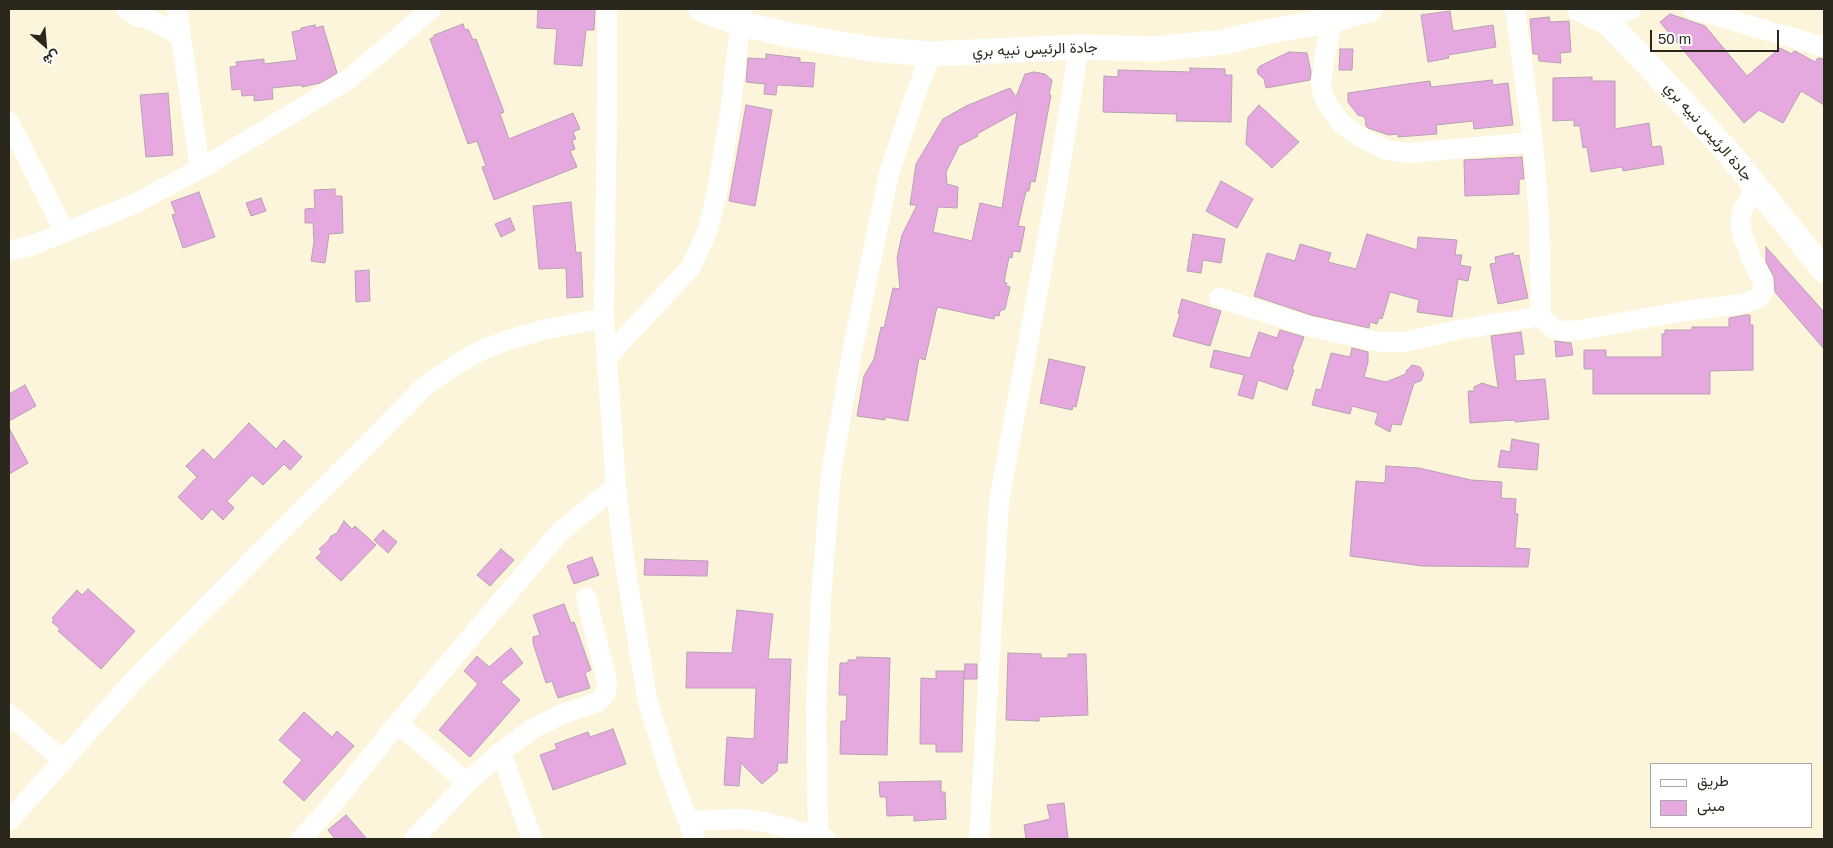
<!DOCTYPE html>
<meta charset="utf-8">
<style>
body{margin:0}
#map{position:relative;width:1833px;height:848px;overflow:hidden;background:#fdf5db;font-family:Arial,Vazirmatn,sans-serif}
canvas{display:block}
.frame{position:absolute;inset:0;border:10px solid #2a271d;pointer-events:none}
.legend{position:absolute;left:1650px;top:763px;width:162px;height:65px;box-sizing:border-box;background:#fff;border:1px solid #aaa9a5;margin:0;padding:6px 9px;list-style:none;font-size:15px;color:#2a271d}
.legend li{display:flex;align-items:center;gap:10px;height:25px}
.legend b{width:25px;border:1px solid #aaa9a5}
.north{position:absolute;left:20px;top:20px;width:50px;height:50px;-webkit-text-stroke:4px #fff;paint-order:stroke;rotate:153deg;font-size:14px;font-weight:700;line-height:20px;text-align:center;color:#2a271d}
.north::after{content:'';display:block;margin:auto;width:18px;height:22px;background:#2a271d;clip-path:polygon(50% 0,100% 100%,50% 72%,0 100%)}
.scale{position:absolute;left:1650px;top:30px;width:129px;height:22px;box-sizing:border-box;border:2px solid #2a271d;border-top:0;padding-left:6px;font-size:15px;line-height:18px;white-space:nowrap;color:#2a271d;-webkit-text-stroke:4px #fff;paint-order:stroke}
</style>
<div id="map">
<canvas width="1833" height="848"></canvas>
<div class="frame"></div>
<ul class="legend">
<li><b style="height:6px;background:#fff"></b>طريق</li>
<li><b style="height:14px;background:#e6a9df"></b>مبنى</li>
</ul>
<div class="north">ش</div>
<div class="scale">50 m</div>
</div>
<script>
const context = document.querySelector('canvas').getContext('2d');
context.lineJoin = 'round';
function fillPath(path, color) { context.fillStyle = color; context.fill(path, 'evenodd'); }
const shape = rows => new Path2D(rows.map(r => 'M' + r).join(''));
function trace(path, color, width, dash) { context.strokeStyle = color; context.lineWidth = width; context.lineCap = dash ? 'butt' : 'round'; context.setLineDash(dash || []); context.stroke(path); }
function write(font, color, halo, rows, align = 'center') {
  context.font = font + ' Arial,Vazirmatn,sans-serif'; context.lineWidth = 4; context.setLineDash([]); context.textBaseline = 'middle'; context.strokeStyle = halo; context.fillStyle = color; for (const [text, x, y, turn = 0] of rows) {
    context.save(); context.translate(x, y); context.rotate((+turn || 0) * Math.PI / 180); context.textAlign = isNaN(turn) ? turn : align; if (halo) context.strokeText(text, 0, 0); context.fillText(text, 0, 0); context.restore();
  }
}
const building = shape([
 [538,9,595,9,594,30,586,30,582,66,554,64,557,29,537,28,538,9],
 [1450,11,1453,31,1493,25,1496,47,1448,55,1449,58,1428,62,1421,15,1450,11],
 [1670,14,1705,26,1747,76,1780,48,1792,54,1794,51,1797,52,1815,62,1818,58,1824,59,1824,105,1801,91,1783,123,1759,110,1744,123,1660,22,1670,14],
 [1549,17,1550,22,1569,21,1571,52,1560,53,1561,63,1539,61,1538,54,1533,54,1530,19,1549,17],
 [463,24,465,30,468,29,473,40,476,39,504,112,500,114,509,139,573,113,580,129,573,132,576,139,572,140,575,149,570,151,577,167,494,200,482,167,486,166,477,141,468,144,430,39,434,37,434,35,463,24],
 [315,25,315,28,323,26,337,73,320,83,302,87,302,85,272,88,273,99,254,101,254,95,242,96,241,89,232,90,230,67,237,66,236,62,264,59,264,64,297,60,292,32,301,30,301,28,315,25],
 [1340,49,1353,49,1352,70,1339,70,1340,49],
 [1289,52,1307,53,1311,72,1310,80,1266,88,1264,79,1258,74,1257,70,1260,66,1289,52],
 [766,54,800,58,800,62,815,63,813,87,777,85,776,95,764,94,765,84,746,82,748,58,766,59,766,54],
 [1190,68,1225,69,1225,75,1232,75,1231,122,1176,121,1177,114,1103,112,1104,76,1118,77,1118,70,1190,72,1190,68],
 [1034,72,1045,74,1052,80,1049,95,1051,95,1035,182,1031,181,1029,191,1026,191,1018,226,1025,227,1020,252,1013,251,1012,258,1009,257,1004,282,1007,283,1006,286,1010,287,1005,309,1000,311,999,316,995,315,994,319,937,307,925,360,919,358,908,421,885,417,885,420,857,416,864,376,874,359,881,327,884,328,893,288,900,289,897,258,902,235,917,205,910,205,916,164,943,119,966,106,1010,88,1016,97,1025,74,1034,72],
 [1017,112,1002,208,980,203,972,241,933,232,938,207,957,208,958,187,947,184,946,172,959,146,978,136,977,134,1017,112],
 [1592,77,1592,81,1615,81,1615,129,1649,123,1652,147,1661,146,1664,164,1623,171,1622,167,1591,172,1587,147,1583,148,1580,126,1574,126,1574,120,1553,121,1553,78,1592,77],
 [1492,80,1493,85,1508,83,1513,125,1474,129,1473,121,1436,125,1437,134,1398,137,1398,134,1389,135,1368,128,1366,126,1365,117,1358,115,1348,102,1348,93,1407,84,1430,81,1431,87,1492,80],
 [168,93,173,155,146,157,140,95,168,93],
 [746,105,772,110,755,206,729,201,746,105],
 [1259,105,1299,142,1272,168,1246,144,1248,117,1259,105],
 [1522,157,1524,179,1519,179,1519,194,1465,196,1464,160,1522,157],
 [1221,181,1253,199,1237,228,1206,211,1221,181],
 [335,189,335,196,342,196,343,233,329,234,325,263,311,261,314,242,313,223,305,223,305,209,315,208,314,190,335,189],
 [199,192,215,237,183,248,172,215,176,214,171,202,199,192],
 [261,198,266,211,251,216,246,203,261,198],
 [571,202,576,253,581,252,583,297,567,298,566,268,539,269,533,206,571,202],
 [510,218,515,230,501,237,495,224,510,218],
 [1193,234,1225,239,1221,263,1203,260,1201,273,1187,271,1193,234],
 [1367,234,1417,250,1418,237,1457,240,1455,255,1462,255,1460,265,1471,267,1468,281,1458,279,1452,317,1417,312,1419,300,1390,292,1382,319,1379,318,1377,324,1370,322,1369,328,1311,315,1254,296,1267,253,1295,261,1300,244,1331,253,1328,262,1356,269,1367,234],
 [1766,247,1824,312,1824,349,1775,292,1774,277,1766,262,1766,247],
 [1513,253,1514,256,1519,255,1528,298,1498,304,1490,264,1496,263,1495,257,1513,253],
 [369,270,370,301,356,302,355,271,369,270],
 [1182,299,1221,311,1210,346,1173,336,1180,314,1178,313,1182,299],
 [1746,315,1750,315,1750,325,1753,325,1753,370,1710,371,1710,394,1593,394,1593,369,1584,369,1584,350,1606,350,1606,357,1662,357,1662,334,1665,334,1665,330,1692,330,1692,327,1729,327,1729,318,1746,315],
 [1280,330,1304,337,1292,369,1294,370,1287,390,1258,380,1253,399,1238,395,1244,375,1210,367,1214,350,1250,358,1259,332,1277,338,1280,330],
 [1521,332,1524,354,1514,355,1516,381,1545,379,1549,419,1515,422,1515,420,1470,423,1468,391,1474,391,1474,387,1482,383,1498,388,1491,336,1521,332],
 [1555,341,1571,343,1573,355,1556,357,1555,341],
 [1352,348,1368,352,1368,362,1364,377,1386,382,1406,374,1406,371,1412,365,1420,367,1424,374,1421,381,1414,383,1401,425,1392,424,1390,432,1375,424,1378,413,1352,406,1350,414,1312,405,1316,389,1321,390,1331,353,1350,357,1352,348],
 [1049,359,1085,367,1076,407,1073,406,1072,410,1040,403,1049,359],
 [25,385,36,406,9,421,9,394,25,385],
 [249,423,276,449,284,440,302,457,290,470,284,464,263,485,252,475,227,501,234,508,223,520,212,509,202,520,178,497,197,477,186,466,203,449,214,460,249,423],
 [9,428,28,463,9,474,9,428],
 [1512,439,1539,444,1537,470,1498,467,1501,450,1510,452,1512,439],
 [1386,466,1419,468,1471,480,1502,482,1501,498,1516,499,1515,513,1518,514,1515,548,1530,549,1528,567,1422,566,1350,556,1356,481,1385,483,1386,466],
 [344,521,352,529,355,526,376,545,341,581,316,558,322,552,319,549,328,541,331,536,337,533,344,521],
 [383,530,397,542,388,553,374,540,383,530],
 [501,549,514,560,490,586,477,575,501,549],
 [592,557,599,575,574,584,567,566,592,557],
 [645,559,708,561,707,576,644,575,645,559],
 [88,589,135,631,101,669,58,631,60,629,52,622,54,619,52,618,77,590,82,595,88,589],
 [564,604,571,623,574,622,591,670,585,673,590,688,558,698,552,681,546,683,533,643,533,637,540,635,533,615,564,604],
 [737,610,773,614,768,659,791,659,787,763,778,763,777,771,762,784,741,763,739,786,724,785,727,737,754,739,756,688,686,688,687,652,732,653,737,610],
 [511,648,523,663,501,682,520,700,470,757,439,730,478,684,464,671,477,656,489,667,511,648],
 [1008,653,1041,654,1041,658,1068,658,1068,654,1086,654,1088,715,1039,717,1039,721,1006,720,1008,653],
 [857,657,890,658,887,755,840,754,841,721,846,721,847,695,839,695,840,663,848,663,848,660,857,660,857,657],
 [965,664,977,664,977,679,964,679,965,664],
 [936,671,964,671,962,752,936,752,936,744,920,744,921,678,936,679,936,671],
 [304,712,332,737,337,731,354,746,304,801,283,782,302,760,279,740,304,712],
 [613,729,626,764,553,790,540,755,557,749,555,744,588,732,590,737,613,729],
 [941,781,941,792,945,792,946,819,914,821,914,815,887,816,886,797,880,797,879,782,941,781],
 [1064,803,1068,839,1026,839,1024,825,1050,819,1047,805,1064,803],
 [346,815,367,839,335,839,328,830,346,815]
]);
const minor = shape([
 [126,9,137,16,154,21,181,37],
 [177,9,200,169],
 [607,9,607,106,604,318,616,486,624,558,647,698,668,768,695,839],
 [1515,9,1533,142,1539,217,1541,316,1553,329,1564,331,1582,330,1678,312,1742,304,1759,298,1764,290,1762,279,1752,260,1743,236,1740,222,1743,208,1757,187],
 [1693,9,1824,47],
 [1333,20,1325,54,1321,84,1323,95,1328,105,1342,124,1362,138,1387,150,1408,153,1533,142],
 [1608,23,1622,12,1631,9],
 [9,122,65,232],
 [9,251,33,245,134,204,200,169,346,81,386,48,431,9],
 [1219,298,1308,326,1379,342,1405,342,1457,330,1541,316],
 [607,357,691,267,708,229,717,192,730,114,742,9],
 [9,714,63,760],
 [398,723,467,783],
 [501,752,532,839],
 [9,821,137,677,425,386,457,364,480,351,508,340,543,330,604,318],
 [688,821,740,819,766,822,826,839],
 [818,837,816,703,821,598,831,473,854,342,889,174,915,96,931,54],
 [301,839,327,811,398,723,559,533,616,486],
 [414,839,467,783,501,752,532,729,562,714,598,702,606,693,607,681,586,597],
 [979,839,999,501,1056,192,1079,47]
]);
const major = shape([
 [701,9,741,24,790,35,871,49,931,54,1079,47,1155,49,1223,42,1266,32,1333,20,1370,9],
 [1580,9,1608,23,1644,60,1728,152,1824,270]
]);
const streetNames = [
 ["جادة الرئيس نبيه بري",1035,50,-2],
 ["جادة الرئيس نبيه بري",1708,132,49]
];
fillPath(building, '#e6a9df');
trace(building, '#b6a1b3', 1);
trace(minor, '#fff', 20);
trace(major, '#fff', 25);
write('15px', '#2a271d', '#fff', streetNames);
</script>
